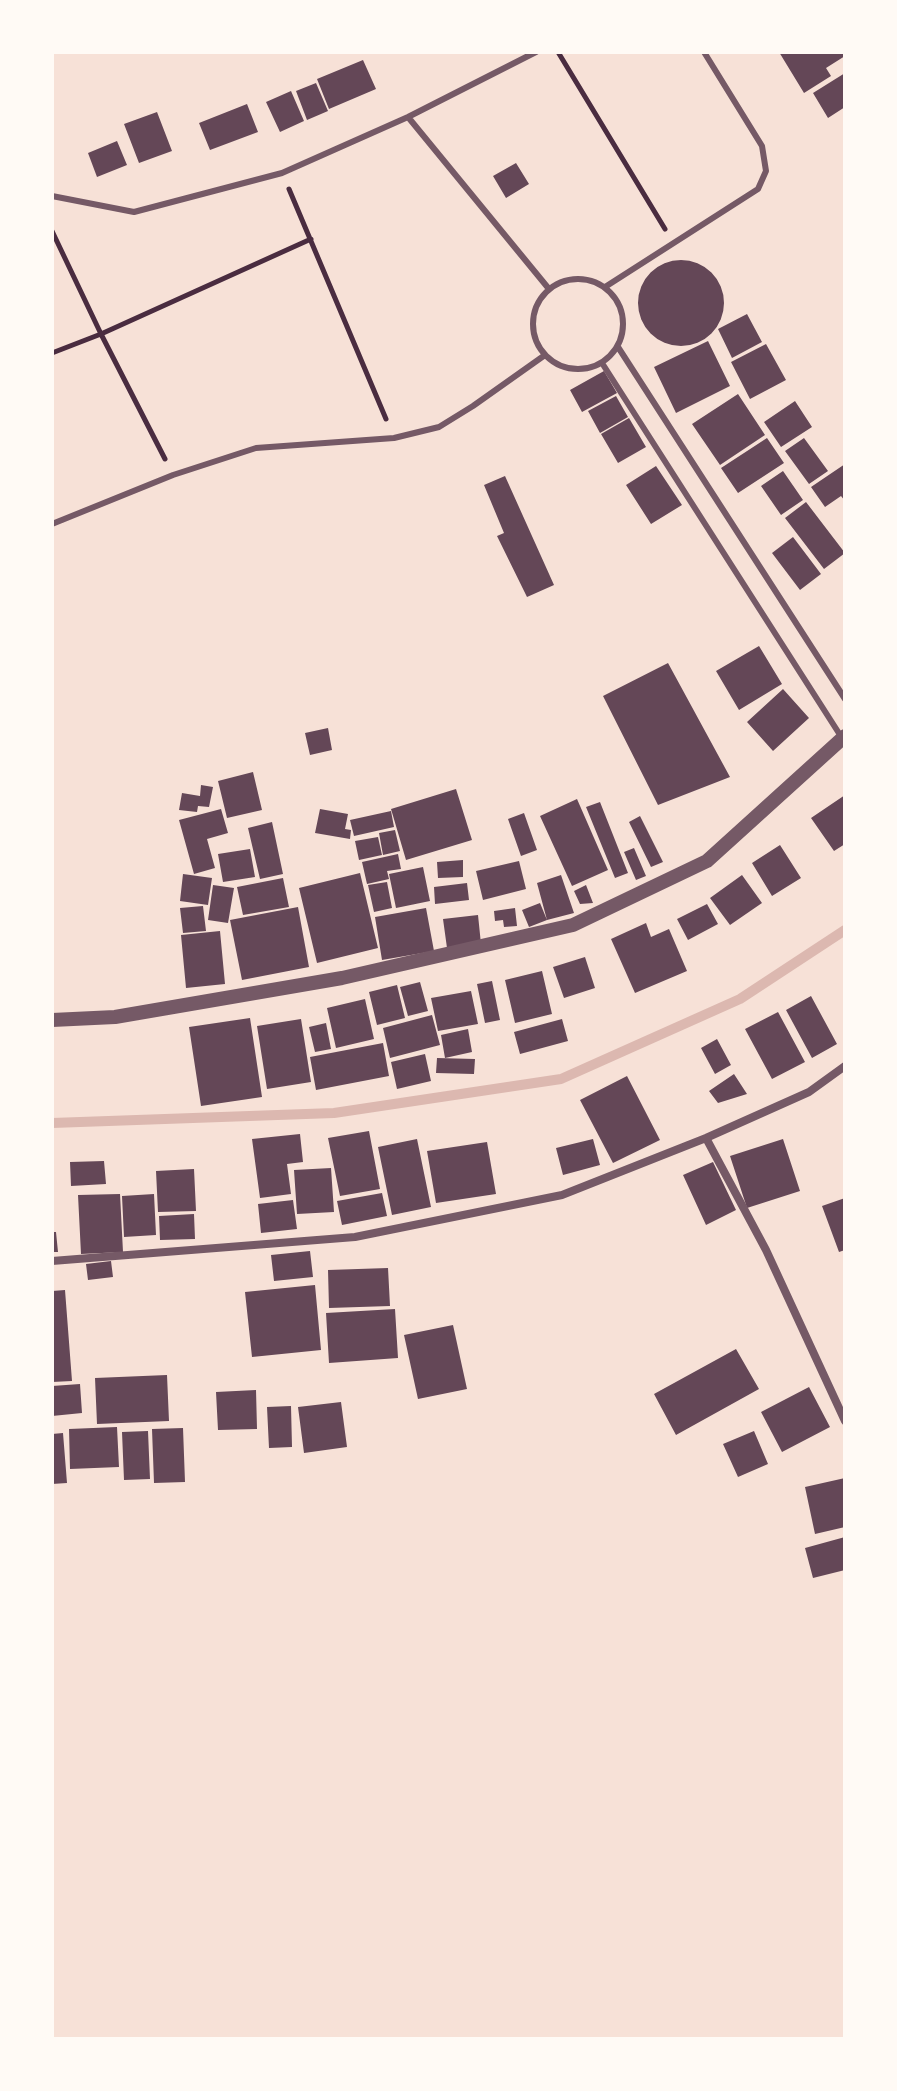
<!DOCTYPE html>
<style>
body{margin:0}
#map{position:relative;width:897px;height:2091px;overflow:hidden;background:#f7e1d7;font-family:Lato,sans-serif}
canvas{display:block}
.frame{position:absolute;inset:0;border:54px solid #fffaf5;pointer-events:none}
</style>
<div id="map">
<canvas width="897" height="2091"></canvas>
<div class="frame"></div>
</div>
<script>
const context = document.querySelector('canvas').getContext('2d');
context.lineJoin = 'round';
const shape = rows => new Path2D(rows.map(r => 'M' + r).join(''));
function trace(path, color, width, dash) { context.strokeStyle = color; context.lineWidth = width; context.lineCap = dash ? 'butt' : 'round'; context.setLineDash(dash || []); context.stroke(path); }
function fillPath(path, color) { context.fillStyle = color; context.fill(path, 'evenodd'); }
const stream = shape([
 [52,1123,334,1113,561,1079,740,999,845,930]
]);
const building = shape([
 [779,52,845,52,845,56,826,68,831,76,804,93],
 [363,60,376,89,329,109,317,79],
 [845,73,845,107,828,118,813,93],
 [316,83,328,111,307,120,296,91],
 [291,91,304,121,280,132,266,102],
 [247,104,258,132,210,150,199,123],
 [157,112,172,151,139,163,124,124],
 [117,141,127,165,97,177,88,153],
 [516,163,529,184,506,198,493,176],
 '638 303a43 43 0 1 1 86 0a43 43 0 1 1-86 0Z',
 [747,314,762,342,732,358,718,329],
 [708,341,730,386,676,413,654,367],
 [766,344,786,380,750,399,731,362],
 [604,371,617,393,582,412,570,390],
 [738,394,765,435,720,465,692,424],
 [616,396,628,417,600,433,588,411],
 [795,401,812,427,781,447,764,422],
 [629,418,646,447,618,463,601,434],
 [767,438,784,463,738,493,721,468],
 [804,438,828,471,809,484,785,451],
 [845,464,845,501,841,496,825,507,811,487],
 [656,466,682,505,651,524,626,485],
 [783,471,803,500,781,515,761,486],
 [505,476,554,585,527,597,497,536,504,533,484,485],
 [806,502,845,553,824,569,785,518],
 [793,537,821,574,800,590,772,553],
 [759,646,782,684,739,710,716,671],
 [668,663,730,777,658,805,603,696],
 [783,689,809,718,773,751,747,722],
 [328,728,332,750,310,755,305,733],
 [253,772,262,810,227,818,218,781],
 [201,785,213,787,209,807,198,806,197,812,179,810,182,793,200,796],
 [456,789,472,840,406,860,391,809],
 [845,795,845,844,834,851,811,818],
 [577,799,608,870,572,886,540,816],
 [600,802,628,873,615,878,586,807],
 [221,809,228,833,207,839,215,868,194,874,179,820],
 [320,809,348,814,345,829,351,830,350,839,315,833],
 [391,811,394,827,354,836,350,820],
 [524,813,537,850,521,856,508,819],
 [640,816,663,862,651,867,629,822],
 [272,822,283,874,260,879,248,828],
 [395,830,400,851,383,855,379,833],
 [378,837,382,855,359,860,355,841],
 [780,845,801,878,772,896,752,863],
 [634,848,646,876,636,880,624,852],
 [250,849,255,877,223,882,218,854],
 [398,854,401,869,387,871,389,879,367,884,362,862],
 [463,860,463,877,438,878,437,862],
 [519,861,526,889,483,900,476,871],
 [423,867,430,901,396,908,389,874],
 [360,873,378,948,317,963,299,888],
 [183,874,212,878,208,905,180,901],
 [561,875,574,913,547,920,537,883],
 [742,875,762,903,730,925,710,898],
 [283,878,289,907,243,915,237,887],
 [387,882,392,908,374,912,368,885],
 [467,883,469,900,435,904,434,887],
 [213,885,234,888,228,923,208,920],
 [586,885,593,903,580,904,574,891],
 [540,903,547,920,529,927,522,910],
 [707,904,718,924,688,940,677,919],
 [203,906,206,931,183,933,180,908],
 [298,907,309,967,242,980,230,920],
 [426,908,434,951,382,960,375,917],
 [515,908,517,926,504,927,503,920,495,921,494,911],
 [478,915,481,944,447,948,443,919],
 [646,923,651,937,669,929,687,971,635,993,611,939],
 [220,931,225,984,186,988,181,935],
 [585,957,595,988,564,998,553,967],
 [542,971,552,1014,515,1023,505,980],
 [492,981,500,1020,485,1023,477,984],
 [420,982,428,1011,408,1016,400,987],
 [397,985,405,1018,377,1025,369,992],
 [471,991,478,1024,438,1031,431,998],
 [811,996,837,1044,812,1058,786,1010],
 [365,999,374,1039,336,1048,327,1008],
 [778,1012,805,1062,772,1079,745,1029],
 [432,1015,440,1045,390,1058,383,1028],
 [250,1018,262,1097,201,1106,189,1027],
 [301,1019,311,1082,267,1089,257,1026],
 [562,1019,568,1041,520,1054,514,1032],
 [326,1023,331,1049,315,1052,309,1027],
 [468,1029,472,1052,445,1058,441,1035],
 [717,1039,731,1065,715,1074,701,1048],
 [383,1043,389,1076,316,1090,310,1057],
 [425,1054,431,1081,397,1089,391,1062],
 [437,1058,475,1059,474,1074,436,1073],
 [734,1074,747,1094,718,1103,709,1091],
 [627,1076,660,1140,613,1163,580,1100],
 [369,1131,380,1189,340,1196,328,1138],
 [300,1134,303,1162,287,1164,291,1194,260,1198,252,1139],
 [417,1139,431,1207,392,1215,378,1147],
 [593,1139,600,1165,563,1175,556,1148],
 [783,1139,800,1191,747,1208,730,1156],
 [487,1142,496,1194,436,1203,427,1151],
 [104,1161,106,1184,71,1186,70,1162],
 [713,1162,736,1210,706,1225,683,1175],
 [331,1168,334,1212,297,1214,294,1170],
 [194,1169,196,1211,158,1212,156,1171],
 [382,1193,387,1216,342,1225,337,1201],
 [120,1194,123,1252,81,1254,78,1195],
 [154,1194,156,1235,124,1237,122,1196],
 [845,1198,845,1250,839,1252,822,1206],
 [293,1200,297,1229,261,1233,258,1204],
 [194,1214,195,1239,160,1240,159,1216],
 [52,1232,56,1232,58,1252,52,1252],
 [310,1251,313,1277,274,1281,271,1255],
 [111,1261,113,1277,88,1280,86,1264],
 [388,1268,390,1306,329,1308,328,1270],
 [315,1285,321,1350,252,1357,245,1292],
 [65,1290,72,1381,52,1382,52,1291],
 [395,1309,398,1358,329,1363,326,1313],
 [453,1325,467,1389,418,1399,404,1335],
 [736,1349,759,1389,676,1435,654,1394],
 [167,1375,169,1421,97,1424,95,1378],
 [80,1384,82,1413,52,1416,52,1386],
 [809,1387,830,1427,782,1452,761,1412],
 [256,1390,257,1429,218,1430,216,1392],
 [341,1402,347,1447,304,1453,298,1407],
 [291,1406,292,1447,269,1448,267,1407],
 [117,1427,119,1467,70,1469,69,1429],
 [183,1428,185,1482,154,1483,152,1429],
 [148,1431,150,1479,124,1480,122,1432],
 [754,1431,768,1464,738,1477,723,1444],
 [63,1433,67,1483,52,1484,52,1434],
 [845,1478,845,1527,815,1534,805,1487],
 [845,1537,845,1570,813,1578,805,1548]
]);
const path = shape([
 [558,52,665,229],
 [289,189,386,419],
 [52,231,101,334,165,459],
 [52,353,101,334,311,239]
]);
const service = shape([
 [408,117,549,289],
 [52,196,134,212,282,173,408,117,536,52],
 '533 324a45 45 0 1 1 90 0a45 45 0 1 1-90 0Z',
 [605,287,758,189,766,171,762,146,704,52],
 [618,347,845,699],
 [602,363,842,738],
 [52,524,173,475,256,448,394,438,439,427,473,406,545,355]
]);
const minor = shape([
 [706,1138,766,1250,845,1421],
 [52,1261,355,1237,562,1195,706,1138,809,1092,845,1066]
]);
const tertiary = shape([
 [52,1020,115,1017,342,978,573,925,707,861,845,736]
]);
trace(stream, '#dcb8b0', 10);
fillPath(building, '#644757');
trace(path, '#4a2c40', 5);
trace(service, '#755966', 6);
trace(minor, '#755966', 8);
trace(tertiary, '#755966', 14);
</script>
